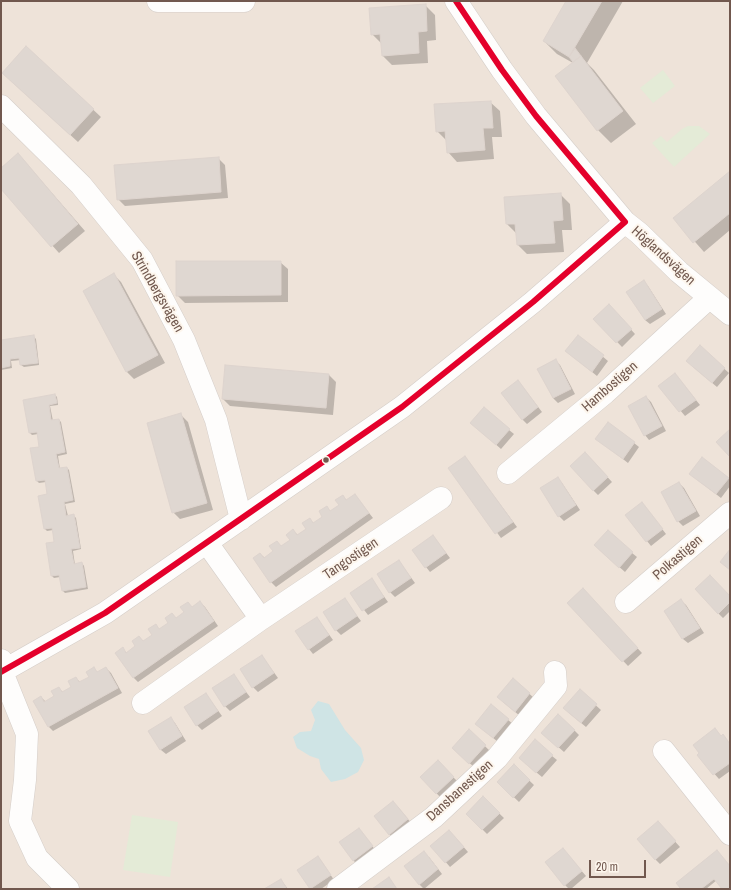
<!DOCTYPE html>
<meta charset="utf-8">
<style>
body{margin:0}
#map{position:relative;width:731px;height:890px;overflow:hidden;background:#f6f1eb;font-family:"Archivo Narrow",sans-serif}
canvas{display:block}
.frame{position:absolute;inset:0;border:2px solid #71584e;pointer-events:none}
.scale{position:absolute;left:589px;top:860px;width:57px;height:18px;box-sizing:border-box;border:2px solid #71584e;border-top:0;padding-left:5px;font-size:12px;line-height:14px;white-space:nowrap;color:#71584e;-webkit-text-stroke:3px #fdf6ed;paint-order:stroke}
</style>
<div id="map">
<canvas width="731" height="890"></canvas>
<div class="frame"></div>
<div class="scale">20 m</div>
</div>
<script>
const context = document.querySelector('canvas').getContext('2d');
context.lineJoin = 'round';
function fillPath(path, color) { context.fillStyle = color; context.fill(path, 'evenodd'); }
const shape = rows => new Path2D(rows.map(r => 'M' + r).join(''));
function trace(path, color, width, dash) { context.strokeStyle = color; context.lineWidth = width; context.lineCap = dash ? 'butt' : 'round'; context.setLineDash(dash || []); context.stroke(path); }
function write(font, color, halo, rows, align = 'center') {
  context.font = font + ' "Archivo Narrow",sans-serif'; context.lineWidth = 4; context.setLineDash([]); context.textBaseline = 'middle'; context.strokeStyle = halo; context.fillStyle = color; for (const [text, x, y, turn = 0] of rows) {
    context.save(); context.translate(x, y); context.rotate((+turn || 0) * Math.PI / 180); context.textAlign = isNaN(turn) ? turn : align; if (halo) context.strokeText(text, 0, 0); context.fillText(text, 0, 0); context.restore();
  }
}
const residential = shape([
 [1,1,730,1,730,889,1,889]
]);
const green = shape([
 [663,70,675,86,653,103,640,88],
 [688,126,699,126,710,134,674,167,652,143,661,136,667,142,682,129],
 [132,815,178,822,170,877,123,870]
]);
const water = shape([
 [318,701,329,704,345,730,361,748,364,760,358,772,345,779,331,782,321,769,319,759,310,756,297,748,293,737,300,732,311,731,315,720,311,710]
]);
const shadow = shape([
 [568,1,623,1,587,63,594,70,636,124,611,143,598,130,573,63,557,54,544,41],
 [425,5,435,15,436,40,427,41,428,63,392,65,382,55,382,44,372,34],
 [26,47,101,117,78,142,10,80],
 [490,102,500,111,502,137,492,137,494,159,457,162,448,152,447,141,437,131],
 [218,158,225,165,228,198,125,206,118,199],
 [25,162,85,231,59,253,1,188,1,169],
 [730,172,730,230,704,252,674,218],
 [560,194,570,204,572,230,562,230,564,252,527,254,518,245,517,234,507,224],
 [280,262,288,269,288,302,185,303,177,295],
 [114,275,121,282,165,363,134,379,127,372,84,291],
 [643,282,648,286,666,314,650,324,645,320],
 [613,310,635,334,622,347,595,319],
 [578,336,608,361,597,376,566,351],
 [34,337,36,339,39,365,24,367,21,365,21,360,11,361,12,368,1,370,1,341],
 [700,347,729,373,717,387,692,366],
 [555,360,560,365,575,394,558,403,553,398,538,369],
 [675,374,700,405,685,416,660,386],
 [329,375,336,382,333,415,230,406,223,399],
 [522,386,542,412,527,424,522,419],
 [55,395,57,397,58,405,50,406,53,421,59,420,61,422,67,454,58,456,60,469,67,468,69,470,75,502,65,504,68,516,74,516,76,518,81,549,73,551,75,565,82,563,84,566,88,589,65,593,63,591,60,577,54,578,52,576,47,544,55,543,53,530,47,531,45,529,48,495,46,482,39,483,37,481,32,449,41,447,38,434,32,435,30,433],
 [646,397,651,402,666,431,649,440,645,435],
 [181,415,188,422,213,510,180,519,173,512],
 [476,427,509,430,514,434,501,449],
 [597,439,634,443,639,447,628,463],
 [465,457,517,527,501,538,449,468],
 [590,458,612,482,598,495,593,490],
 [557,478,562,483,580,510,564,521,559,516],
 [695,478,728,478,730,480,730,486,721,498],
 [679,483,684,488,700,516,683,526,678,521],
 [355,495,373,518,276,587,271,582,260,554,265,558,291,540,293,531,298,535,307,529,310,519,314,524,324,517,326,507,331,512,340,506,343,496,347,501],
 [642,503,666,534,651,546,647,541],
 [433,536,450,558,430,572,426,567],
 [600,550,632,553,637,557,625,572],
 [399,561,415,583,395,597,390,592],
 [372,580,388,602,368,615,351,593],
 [582,590,642,653,628,666,568,603],
 [730,598,730,611,723,618,718,613],
 [344,599,361,621,341,635,336,630],
 [681,601,686,605,704,633,688,643,683,639,665,611],
 [200,602,205,607,218,626,138,682,133,677,122,649,127,653,137,646,139,637,144,642],
 [317,618,333,640,313,654,309,649],
 [262,656,278,678,258,692,253,687],
 [93,668,98,673,106,668,111,673,122,693,53,731,49,727,34,701,41,697,46,702,55,697,58,688,63,692,73,687,76,678,81,683,90,677],
 [233,675,250,697,230,711,225,706],
 [513,679,534,698,520,716,503,702],
 [580,691,601,710,586,727,569,713],
 [206,694,222,716,202,730,197,725],
 [171,719,175,723,186,741,166,754,161,750,150,731],
 [508,720,513,724,498,742,481,728],
 [574,730,579,735,564,752,547,737],
 [469,731,490,751,474,767,453,748],
 [721,737,730,744,730,771,719,779,698,755],
 [552,756,557,760,542,777,525,763],
 [438,762,458,782,441,798,421,777],
 [514,766,534,785,519,802,498,782],
 [483,798,504,818,487,834,467,814],
 [398,807,412,824,394,839,389,834],
 [662,827,680,847,660,864,655,859],
 [359,829,376,851,358,865,353,860],
 [454,836,468,852,450,867,432,846],
 [567,854,586,876,571,889,569,889,565,885,546,863],
 [318,857,322,862,334,880,321,889,311,889],
 [429,857,442,874,424,889,419,884],
 [730,867,730,889,724,889,717,880,706,889,682,889],
 [281,880,288,889,266,889]
]);
const building = shape([
 [566,1,602,1,569,57,543,41,566,1],
 [426,4,427,31,418,32,419,53,382,56,380,34,371,35,369,8,426,4],
 [26,46,94,109,70,135,2,73,26,46],
 [575,48,581,56,573,62,569,57,575,48],
 [581,56,623,111,597,131,555,76,581,56],
 [491,101,493,128,483,128,485,150,447,153,445,131,436,132,434,104,491,101],
 [18,153,78,224,51,247,1,189,1,168,18,153],
 [219,157,221,192,117,200,114,165,219,157],
 [730,171,730,213,693,243,673,218,730,171],
 [561,193,563,220,553,221,555,243,517,245,515,224,506,224,504,197,561,193],
 [176,261,281,261,281,295,176,296,176,261],
 [114,273,158,355,126,372,83,291,114,273],
 [644,280,662,309,645,320,626,292,644,280],
 [609,304,632,329,616,343,593,319,609,304],
 [34,335,38,363,20,365,19,358,10,359,10,366,1,368,1,340,34,335],
 [578,335,604,355,592,372,565,351,578,335],
 [700,345,725,368,712,383,686,361,700,345],
 [556,359,571,389,553,398,537,369,556,359],
 [225,365,329,374,326,408,222,399,225,365],
 [675,373,696,400,679,412,658,386,675,373],
 [518,380,538,407,522,420,501,393,518,380],
 [55,394,57,403,49,405,51,420,59,419,65,452,56,454,59,468,67,467,73,500,64,502,66,516,74,514,80,548,71,549,74,564,82,562,86,587,62,591,59,575,51,576,46,543,54,542,53,534,52,528,44,529,38,496,47,494,45,480,36,481,30,448,39,447,37,432,29,433,23,400,55,394],
 [646,396,662,426,644,436,628,406,646,396],
 [484,407,510,429,496,445,470,423,484,407],
 [181,413,207,503,172,513,147,423,181,413],
 [608,422,635,442,623,459,595,439,608,422],
 [730,429,730,457,716,442,730,429],
 [585,452,608,477,593,491,570,466,585,452],
 [465,456,513,522,495,534,448,468,465,456],
 [702,457,729,478,716,494,689,474,702,457],
 [558,477,576,505,558,517,540,488,558,477],
 [679,482,696,511,677,522,661,492,679,482],
 [355,494,369,513,270,583,253,558,260,553,264,558,273,551,269,546,277,541,281,546,290,540,286,535,293,529,297,535,306,529,302,523,310,518,313,523,322,517,319,511,327,506,330,511,339,505,335,500,343,495,346,500,355,494],
 [642,502,663,529,646,542,625,515,642,502],
 [608,530,633,552,619,568,594,545,608,530],
 [433,535,446,553,425,568,412,550,433,535],
 [730,549,730,570,720,562,730,549],
 [399,560,411,578,389,593,377,574,399,560],
 [710,575,730,596,730,602,718,614,695,589,710,575],
 [372,578,384,597,362,611,350,593,372,578],
 [583,588,638,648,622,662,567,603,583,588],
 [345,598,357,616,335,631,323,612,345,598],
 [681,599,700,628,682,639,664,611,681,599],
 [200,601,214,621,133,678,115,653,123,647,126,653,135,646,132,641,139,636,143,641,152,635,148,629,156,624,159,629,168,623,165,618,172,613,176,618,184,612,180,607,188,602,192,607,200,601],
 [317,617,329,635,308,650,295,631,317,617],
 [262,655,274,673,252,688,240,669,262,655],
 [94,667,97,672,106,667,118,688,48,727,33,701,41,696,44,702,54,696,51,691,59,687,62,692,71,687,68,681,76,677,79,682,89,677,86,672,94,667],
 [234,674,246,692,224,707,212,688,234,674],
 [513,678,530,693,515,712,497,697,513,678],
 [580,689,597,704,581,723,563,708,580,689],
 [206,693,218,711,196,726,184,707,206,693],
 [491,704,509,719,493,738,475,724,491,704],
 [558,714,575,730,558,748,541,733,558,714],
 [171,717,182,736,160,750,148,731,171,717],
 [715,728,721,736,723,734,730,744,730,763,713,775,697,755,699,753,693,745,715,728],
 [469,729,486,745,469,764,452,748,469,729],
 [535,739,553,755,536,773,519,758,535,739],
 [438,760,454,777,436,794,420,777,438,760],
 [514,764,530,780,513,798,497,782,514,764],
 [483,796,500,813,482,830,466,814,483,796],
 [393,801,408,819,389,835,374,816,393,801],
 [658,821,676,841,655,860,637,839,658,821],
 [359,828,373,846,353,861,339,842,359,828],
 [449,830,464,847,445,863,430,846,449,830],
 [563,848,582,871,564,886,545,862,563,848],
 [717,850,730,866,730,889,722,889,714,879,701,889,681,889,676,883,717,850],
 [424,851,438,869,419,885,404,866,424,851],
 [318,856,331,875,310,889,297,870,318,856],
 [389,877,397,889,372,889,389,877],
 [281,879,287,889,264,889,281,879]
]);
const minor = shape([
 [158,1,244,1],
 [456,1,502,70,536,116,625,222,639,233,679,272,730,314],
 [1,106,81,185,142,260,184,340,216,420,241,519],
 [508,473,605,393,709,298],
 [207,543,261,619],
 [626,602,730,513],
 [1,660,2,672,27,734,25,780,20,821,37,858,68,889],
 [1,672,105,613,402,407,533,302,625,222],
 [143,703,261,619,441,498],
 [664,751,730,834],
 [338,889,434,817,497,758,556,686,555,672]
]);
const bus1 = shape([
 [456,1,502,70,536,116,625,222],
 [1,672,105,613,402,407,533,302,625,222]
]);
const markers = [
 [326,460,3.5,"#71584e"]
];
const streetNames = [
 ["Höglandsvägen",663,256,42],
 ["Strindbergsvägen",157,292,60],
 ["Hambostigen",610,387,-41],
 ["Polkastigen",678,558,-41],
 ["Tangostigen",351,559,-34],
 ["Dansbanestigen",460,791,-42]
];
fillPath(residential, '#eee3d9');
fillPath(green, '#e4ebd7');
fillPath(water, '#cfe4e5');
fillPath(shadow, '#0003');
fillPath(building, '#dfd7d1');
trace(building, '#ded4ce', 1);
trace(minor, '#d5cec9', 23);
trace(minor, '#fefdfc', 22);
trace(bus1, '#e4002b', 6);
for (const [x, y, r, color] of markers) { const dot = new Path2D(); dot.arc(x, y, r, 0, 2 * Math.PI); context.fillStyle = color; context.fill(dot); trace(dot, '#fdf6ed', 1.5); }
write('14px', '#71584e', '#fdf6ed', streetNames);
</script>
